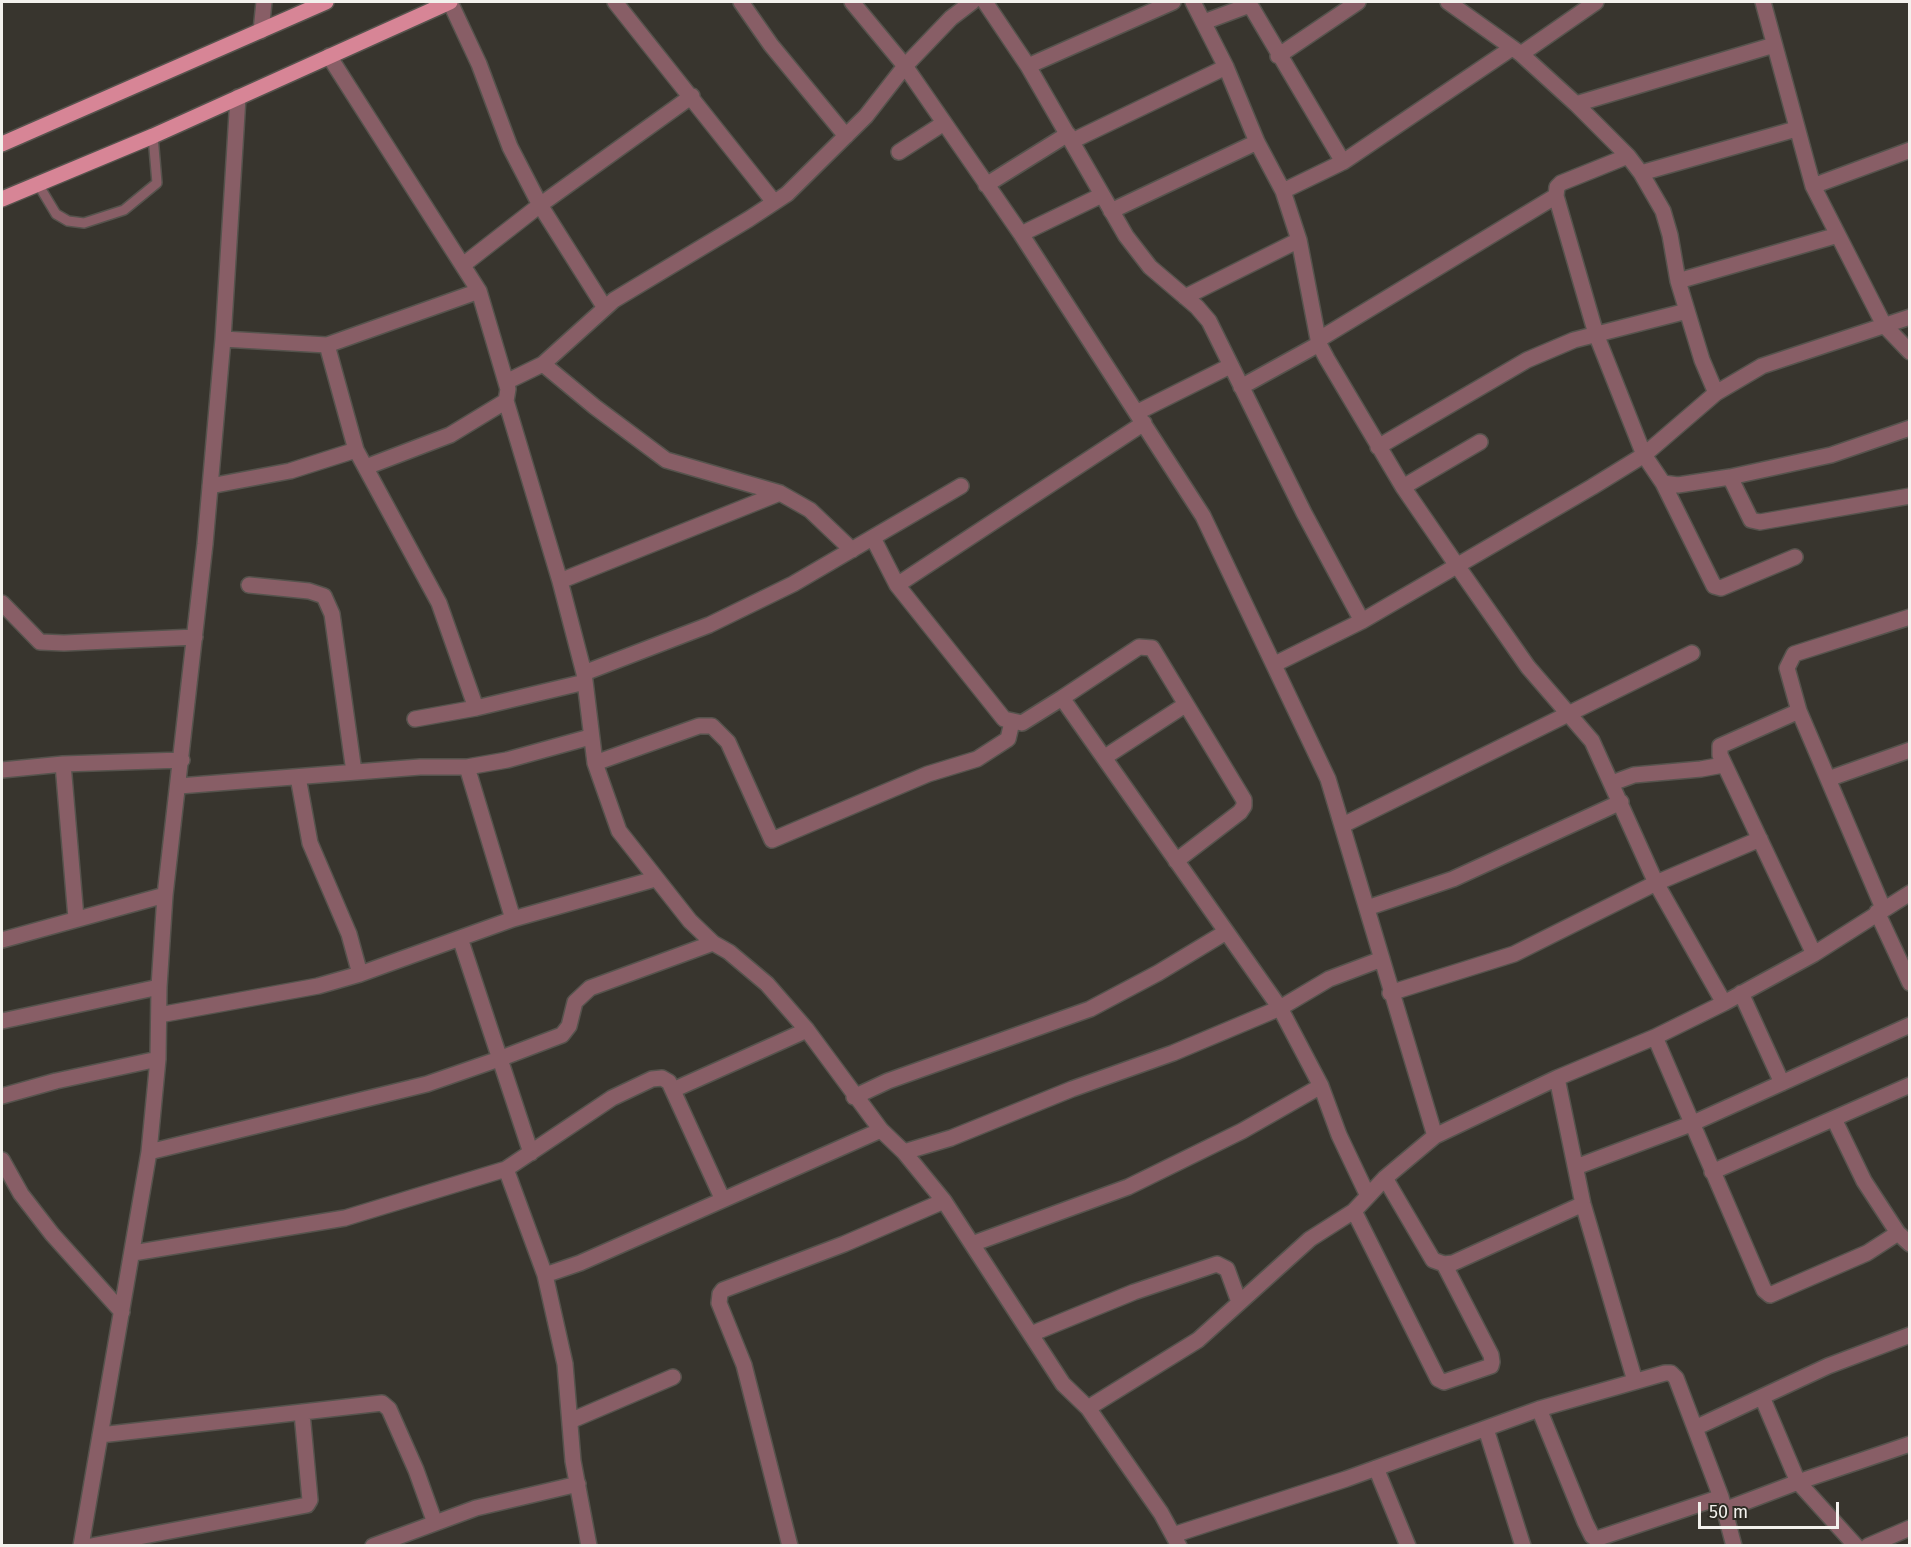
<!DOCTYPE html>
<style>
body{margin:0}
#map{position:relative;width:1911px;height:1547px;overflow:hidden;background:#38352e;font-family:"Fira Sans",sans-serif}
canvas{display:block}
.frame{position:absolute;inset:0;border:3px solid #f3f1ed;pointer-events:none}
.scale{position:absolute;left:1698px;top:1502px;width:141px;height:27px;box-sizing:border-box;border:3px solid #f3f1ed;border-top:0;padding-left:8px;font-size:18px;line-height:21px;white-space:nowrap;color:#f3f1ed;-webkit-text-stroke:4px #2e2b24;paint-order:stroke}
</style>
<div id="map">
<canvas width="1911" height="1547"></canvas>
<div class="frame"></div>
<div class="scale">50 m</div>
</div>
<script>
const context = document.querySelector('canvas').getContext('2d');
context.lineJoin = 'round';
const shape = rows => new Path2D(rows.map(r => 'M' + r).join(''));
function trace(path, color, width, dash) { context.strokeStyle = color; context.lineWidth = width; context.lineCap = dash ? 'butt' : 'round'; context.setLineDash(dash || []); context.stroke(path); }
const service = shape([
 [38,184,56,214,68,221,84,223,124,210,157,183,153,136]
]);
const minor = shape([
 [450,2,479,64,510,147,540,205,605,308],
 [615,2,774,202],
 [741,2,771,45,846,136],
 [852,2,905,66,1021,234,1203,516,1328,779,1435,1136],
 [985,2,1028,66,1126,236,1150,267,1197,307,1209,321,1304,513,1362,621],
 [1193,2,1226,67,1257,142,1283,191,1299,240,1319,344,1327,359,1403,487,1458,567,1528,667,1592,741,1656,883,1724,1003],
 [1448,2,1521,54,1576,104,1628,156,1641,173,1663,211,1670,235,1678,281,1702,360,1716,393],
 [1763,2,1813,186,1884,325,1910,352],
 [1204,22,1247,6,1252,8,1343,162],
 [261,31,264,2],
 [1521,54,1596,2],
 [329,56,479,291,508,389,506,401,560,581,584,673,595,763,619,831,690,921,713,943,729,952,767,984,807,1030,881,1130,904,1152,944,1201,1063,1384,1088,1408,1161,1513,1179,1546],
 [1278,56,1358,2],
 [1028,66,1173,2],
 [1576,104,1774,45],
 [1072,141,1226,67],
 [899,152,944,123],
 [1628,156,1561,183,1557,187,1556,196,1596,334,1644,455,1663,483,1678,485,1730,477,1831,455,1910,428],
 [1641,173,1796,129],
 [986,185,1068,134],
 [1813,186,1910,150],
 [1283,191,1343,162,1512,48],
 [1111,211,1257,142],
 [1021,234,1102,195],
 [463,265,540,205,692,96],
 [1678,281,1838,235],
 [1185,297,1299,240],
 [223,339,327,345,479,291],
 [1318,340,1556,196],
 [327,345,356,450,439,603,476,708],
 [543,364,595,407,666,460,780,493,810,510,852,550],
 [506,382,543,364,614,300,749,219,787,194,866,116,905,66,951,18,972,2],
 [1241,387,1319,344],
 [1138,412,1230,366],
 [1378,447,1527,360,1574,340,1687,311],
 [366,467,450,435,506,401],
 [1730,477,1751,520,1760,522,1910,496],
 [1663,483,1714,586,1721,588,1795,557],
 [210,486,290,471,356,450],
 [1403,487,1480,442],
 [873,538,897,585,1004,719,1022,723,1062,698,1280,1008,1321,1086,1339,1135,1367,1194],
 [560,581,780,493],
 [249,585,309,591,324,596,332,614,354,772],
 [897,585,1144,423],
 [2,603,40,642,64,643,195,637],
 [1275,664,1362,621,1592,487,1644,455,1716,393,1762,366,1910,317],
 [584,673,709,625,793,584,961,486],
 [1062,698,1139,647,1152,648,1244,800,1244,806,1240,812,1176,861],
 [1799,711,1720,746,1720,755,1814,954],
 [415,719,476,708,585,682],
 [1105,757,1185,705],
 [595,763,699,726,712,726,728,742,772,840,928,774,977,759,1008,739,1012,722],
 [63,764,76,918],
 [467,767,513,919],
 [2,770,63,764,182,760],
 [298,777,310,843,349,934,360,974],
 [1828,779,1910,750],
 [1612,783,1634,775,1701,769,1723,765],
 [179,786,420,767,467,767,507,760,590,737],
 [1343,825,1692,653],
 [1367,908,1453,879,1621,802],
 [1883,908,1799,711,1787,668,1794,654,1910,617],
 [1877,912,1910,983],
 [460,938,531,1153],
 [2,940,165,895],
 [1390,993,1514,954,1656,883,1760,839],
 [1741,993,1782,1083],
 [159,1015,318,986,360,974,513,919,655,879],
 [2,1021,159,987],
 [1655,1037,1764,1290,1770,1295,1867,1253,1898,1233],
 [1557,1078,1583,1204,1635,1381],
 [673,1090,807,1030],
 [2,1096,56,1081,158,1059],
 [854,1097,888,1081,1090,1009,1158,973,1226,932],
 [1834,1119,1864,1181,1898,1233,1910,1244],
 [149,1152,427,1084,499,1059,562,1035,569,1026,575,1002,590,988,713,943],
 [904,1152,951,1138,1072,1089,1173,1053,1280,1008,1329,979,1382,959],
 [2,1160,21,1194,52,1234,122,1312],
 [1576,1167,1691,1124,1910,1025],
 [506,1169,545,1275,580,1263,881,1130],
 [1712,1172,1910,1085],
 [1385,1178,1433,1260,1444,1264,1453,1263,1583,1204],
 [1354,1211,1438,1379,1444,1382,1491,1366,1492,1362,1491,1355,1444,1264],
 [972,1244,1128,1187,1242,1131,1321,1086],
 [133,1253,345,1218,506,1169,612,1098,652,1079,662,1078,669,1082,722,1198],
 [545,1275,565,1364,573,1461,589,1546],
 [1031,1334,1134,1292,1217,1264,1227,1269,1239,1302],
 [1762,1397,1798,1482,1856,1546],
 [1088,1408,1198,1340,1310,1239,1354,1211,1385,1178,1435,1136,1557,1078,1655,1037,1724,1003,1814,954,1910,893],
 [1539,1409,1585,1522,1592,1536,1596,1539,1721,1497],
 [570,1421,673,1377],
 [1695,1428,1828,1366,1910,1335],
 [1486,1429,1523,1546],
 [100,1435,382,1403,389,1409,416,1470,435,1523],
 [1376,1468,1408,1546],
 [1724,1510,1798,1482,1910,1444],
 [1173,1535,1346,1479,1539,1409,1665,1373,1671,1373,1676,1378,1721,1497,1734,1546],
 [81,1546,149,1152,158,1059,159,987,165,895,205,544,223,339,238,97],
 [91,1546,307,1505,310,1500,302,1413],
 [373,1546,476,1508,578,1484],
 [790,1546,744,1365,719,1303,720,1294,723,1290,844,1244,944,1201],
 [1868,1546,1910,1528]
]);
const primary = shape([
 [2,144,326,2],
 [2,199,153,136,450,2]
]);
trace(service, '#56534d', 12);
trace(minor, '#56534d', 18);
trace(primary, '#56534d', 18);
trace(service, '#885e66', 9);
trace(minor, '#885e66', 15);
trace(primary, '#d78596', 15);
</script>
